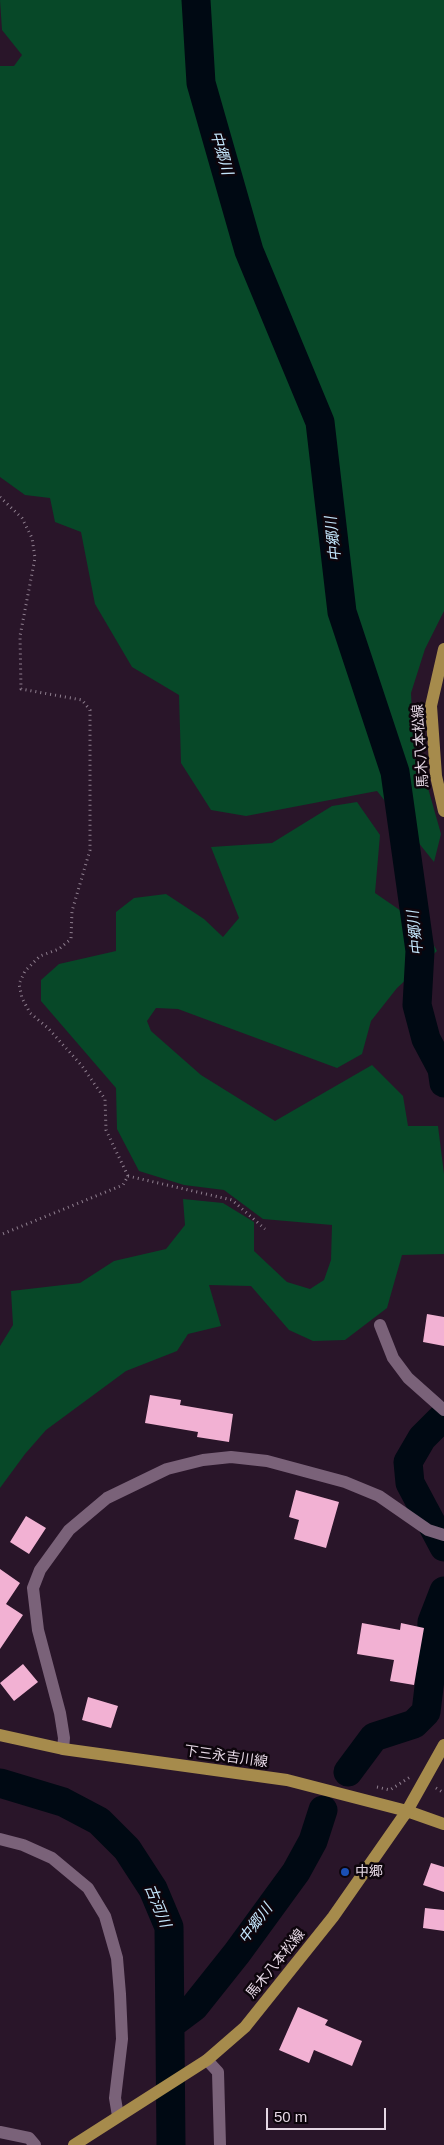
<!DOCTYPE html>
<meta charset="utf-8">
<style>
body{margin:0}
#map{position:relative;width:444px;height:2145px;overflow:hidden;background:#291529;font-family:Helvetica,sans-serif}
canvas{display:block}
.scale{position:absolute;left:266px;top:2108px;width:120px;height:22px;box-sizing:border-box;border:2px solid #e5d7e4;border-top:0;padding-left:6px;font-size:15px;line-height:18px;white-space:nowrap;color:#e5d7e4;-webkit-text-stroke:4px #0d050c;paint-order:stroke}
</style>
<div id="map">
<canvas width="444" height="2145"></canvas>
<div class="scale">50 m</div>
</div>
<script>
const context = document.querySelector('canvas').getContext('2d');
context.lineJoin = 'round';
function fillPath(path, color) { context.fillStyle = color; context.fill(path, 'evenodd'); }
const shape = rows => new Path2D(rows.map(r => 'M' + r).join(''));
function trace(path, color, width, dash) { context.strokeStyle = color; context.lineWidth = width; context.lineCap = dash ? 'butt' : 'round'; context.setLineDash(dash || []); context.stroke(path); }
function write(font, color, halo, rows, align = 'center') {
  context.font = font + ' Helvetica,"Noto Sans JP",sans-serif'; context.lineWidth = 5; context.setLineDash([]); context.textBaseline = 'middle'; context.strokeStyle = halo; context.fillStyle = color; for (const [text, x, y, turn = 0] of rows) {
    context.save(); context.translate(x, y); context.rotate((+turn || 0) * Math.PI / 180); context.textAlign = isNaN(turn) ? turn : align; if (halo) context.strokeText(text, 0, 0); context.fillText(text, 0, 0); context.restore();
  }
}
const green = shape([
 [0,0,444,0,444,611,425,649,411,693,413,735,441,834,434,862,377,791,246,816,211,810,181,763,179,695,132,667,95,604,81,532,55,522,50,498,25,495,0,477,0,66,14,66,22,55,2,30],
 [357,802,380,835,375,893,423,926,437,951,397,988,371,1021,362,1054,337,1068,178,1009,156,1008,147,1021,151,1031,201,1075,275,1121,372,1065,403,1096,408,1126,438,1126,444,1174,444,1254,402,1255,387,1308,345,1340,313,1341,289,1330,251,1286,209,1285,221,1326,188,1334,177,1351,126,1371,46,1430,25,1454,0,1488,0,1346,13,1325,11,1291,80,1283,114,1261,166,1249,185,1225,183,1199,223,1203,254,1222,254,1251,287,1282,310,1289,324,1280,331,1260,332,1225,263,1219,224,1190,184,1185,139,1171,117,1129,116,1088,41,1001,41,980,59,964,116,951,116,912,134,898,166,894,204,919,223,937,239,918,211,847,272,843,332,806]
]);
const river = shape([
 [196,0,201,83,249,251,320,422,342,612,395,772,420,951,417,1005,426,1039,442,1069,444,1083],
 [444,1416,422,1438,408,1462,410,1483,444,1547],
 [348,1772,374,1737,414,1724,426,1712,430,1679,432,1622,444,1591],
 [0,1783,63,1802,99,1821,127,1849,153,1889,169,1927,171,2145],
 [170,2025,194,2007,237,1953,296,1872,313,1841,323,1810]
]);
const building = shape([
 [427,1314,444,1317,444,1346,423,1342],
 [150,1395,181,1400,180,1405,233,1414,229,1442,197,1437,198,1432,145,1423],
 [296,1490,339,1502,326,1548,294,1539,299,1520,289,1517],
 [26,1516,46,1528,29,1554,10,1542],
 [0,1569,20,1583,6,1604,23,1615,0,1649],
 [362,1623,400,1630,401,1623,424,1628,414,1685,390,1681,394,1660,357,1654],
 [23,1664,38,1682,14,1701,0,1683],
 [88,1697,118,1706,111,1728,82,1720],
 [431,1863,444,1867,444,1892,423,1885],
 [425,1908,444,1910,444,1931,423,1928],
 [298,2007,328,2020,325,2025,362,2041,352,2066,314,2050,309,2063,279,2050]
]);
const path = shape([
 [0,497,22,518,32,538,35,558,20,636,21,689,82,700,90,710,90,850,72,911,71,939,59,949,40,956,25,971,19,984,22,998,30,1013,48,1028,82,1066,105,1099,106,1130,128,1176,123,1185,0,1235],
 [128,1176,232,1200,265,1229],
 [377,1787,390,1790,410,1777],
 [436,1788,444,1793]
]);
const minor = shape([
 [380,1325,393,1358,408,1378,444,1410],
 [63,1749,64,1738,60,1713,38,1630,33,1588,40,1570,69,1530,107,1498,167,1469,203,1460,231,1457,267,1461,345,1482,379,1496,428,1530,444,1535],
 [0,1839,23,1845,52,1858,88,1888,105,1916,117,1958,120,1994,122,2039,115,2098,118,2116],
 [207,2060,218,2072,220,2145],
 [0,2132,29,2138,35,2145]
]);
const major = shape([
 [444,649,431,706,436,776,444,811],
 [0,1735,63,1749,287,1780,407,1811,444,1824],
 [74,2145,207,2060,245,2027,333,1917,407,1811,444,1745]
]);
const markers = [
 [345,1872,5,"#1a4fb4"]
];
const streetNames = [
 ["馬木八本松線",421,746,-94],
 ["下三永吉川線",226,1757,8],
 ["馬木八本松線",276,1964,-51]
];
const poiNames = [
 ["中郷",355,1872]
];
const waterNames = [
 ["中郷川",221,153,74],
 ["中郷川",334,539,-96],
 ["中郷川",416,933,-96],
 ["古河川",157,1906,68],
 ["中郷川",256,1924,-53]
];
fillPath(green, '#074828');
trace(river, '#000913', 29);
fillPath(building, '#f2b1d3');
trace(path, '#8f7f8f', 3, [1, 4]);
trace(minor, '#7a6279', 12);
trace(major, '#a68b4c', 12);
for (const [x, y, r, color] of markers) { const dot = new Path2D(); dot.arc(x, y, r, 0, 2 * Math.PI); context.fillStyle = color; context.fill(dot); trace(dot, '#0d050c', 2); }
write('14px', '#e5d7e4', '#0d050c', streetNames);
write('14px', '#e5d7e4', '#0d050c', poiNames, 'left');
write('italic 15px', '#c4e6fc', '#0d050c', waterNames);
</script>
